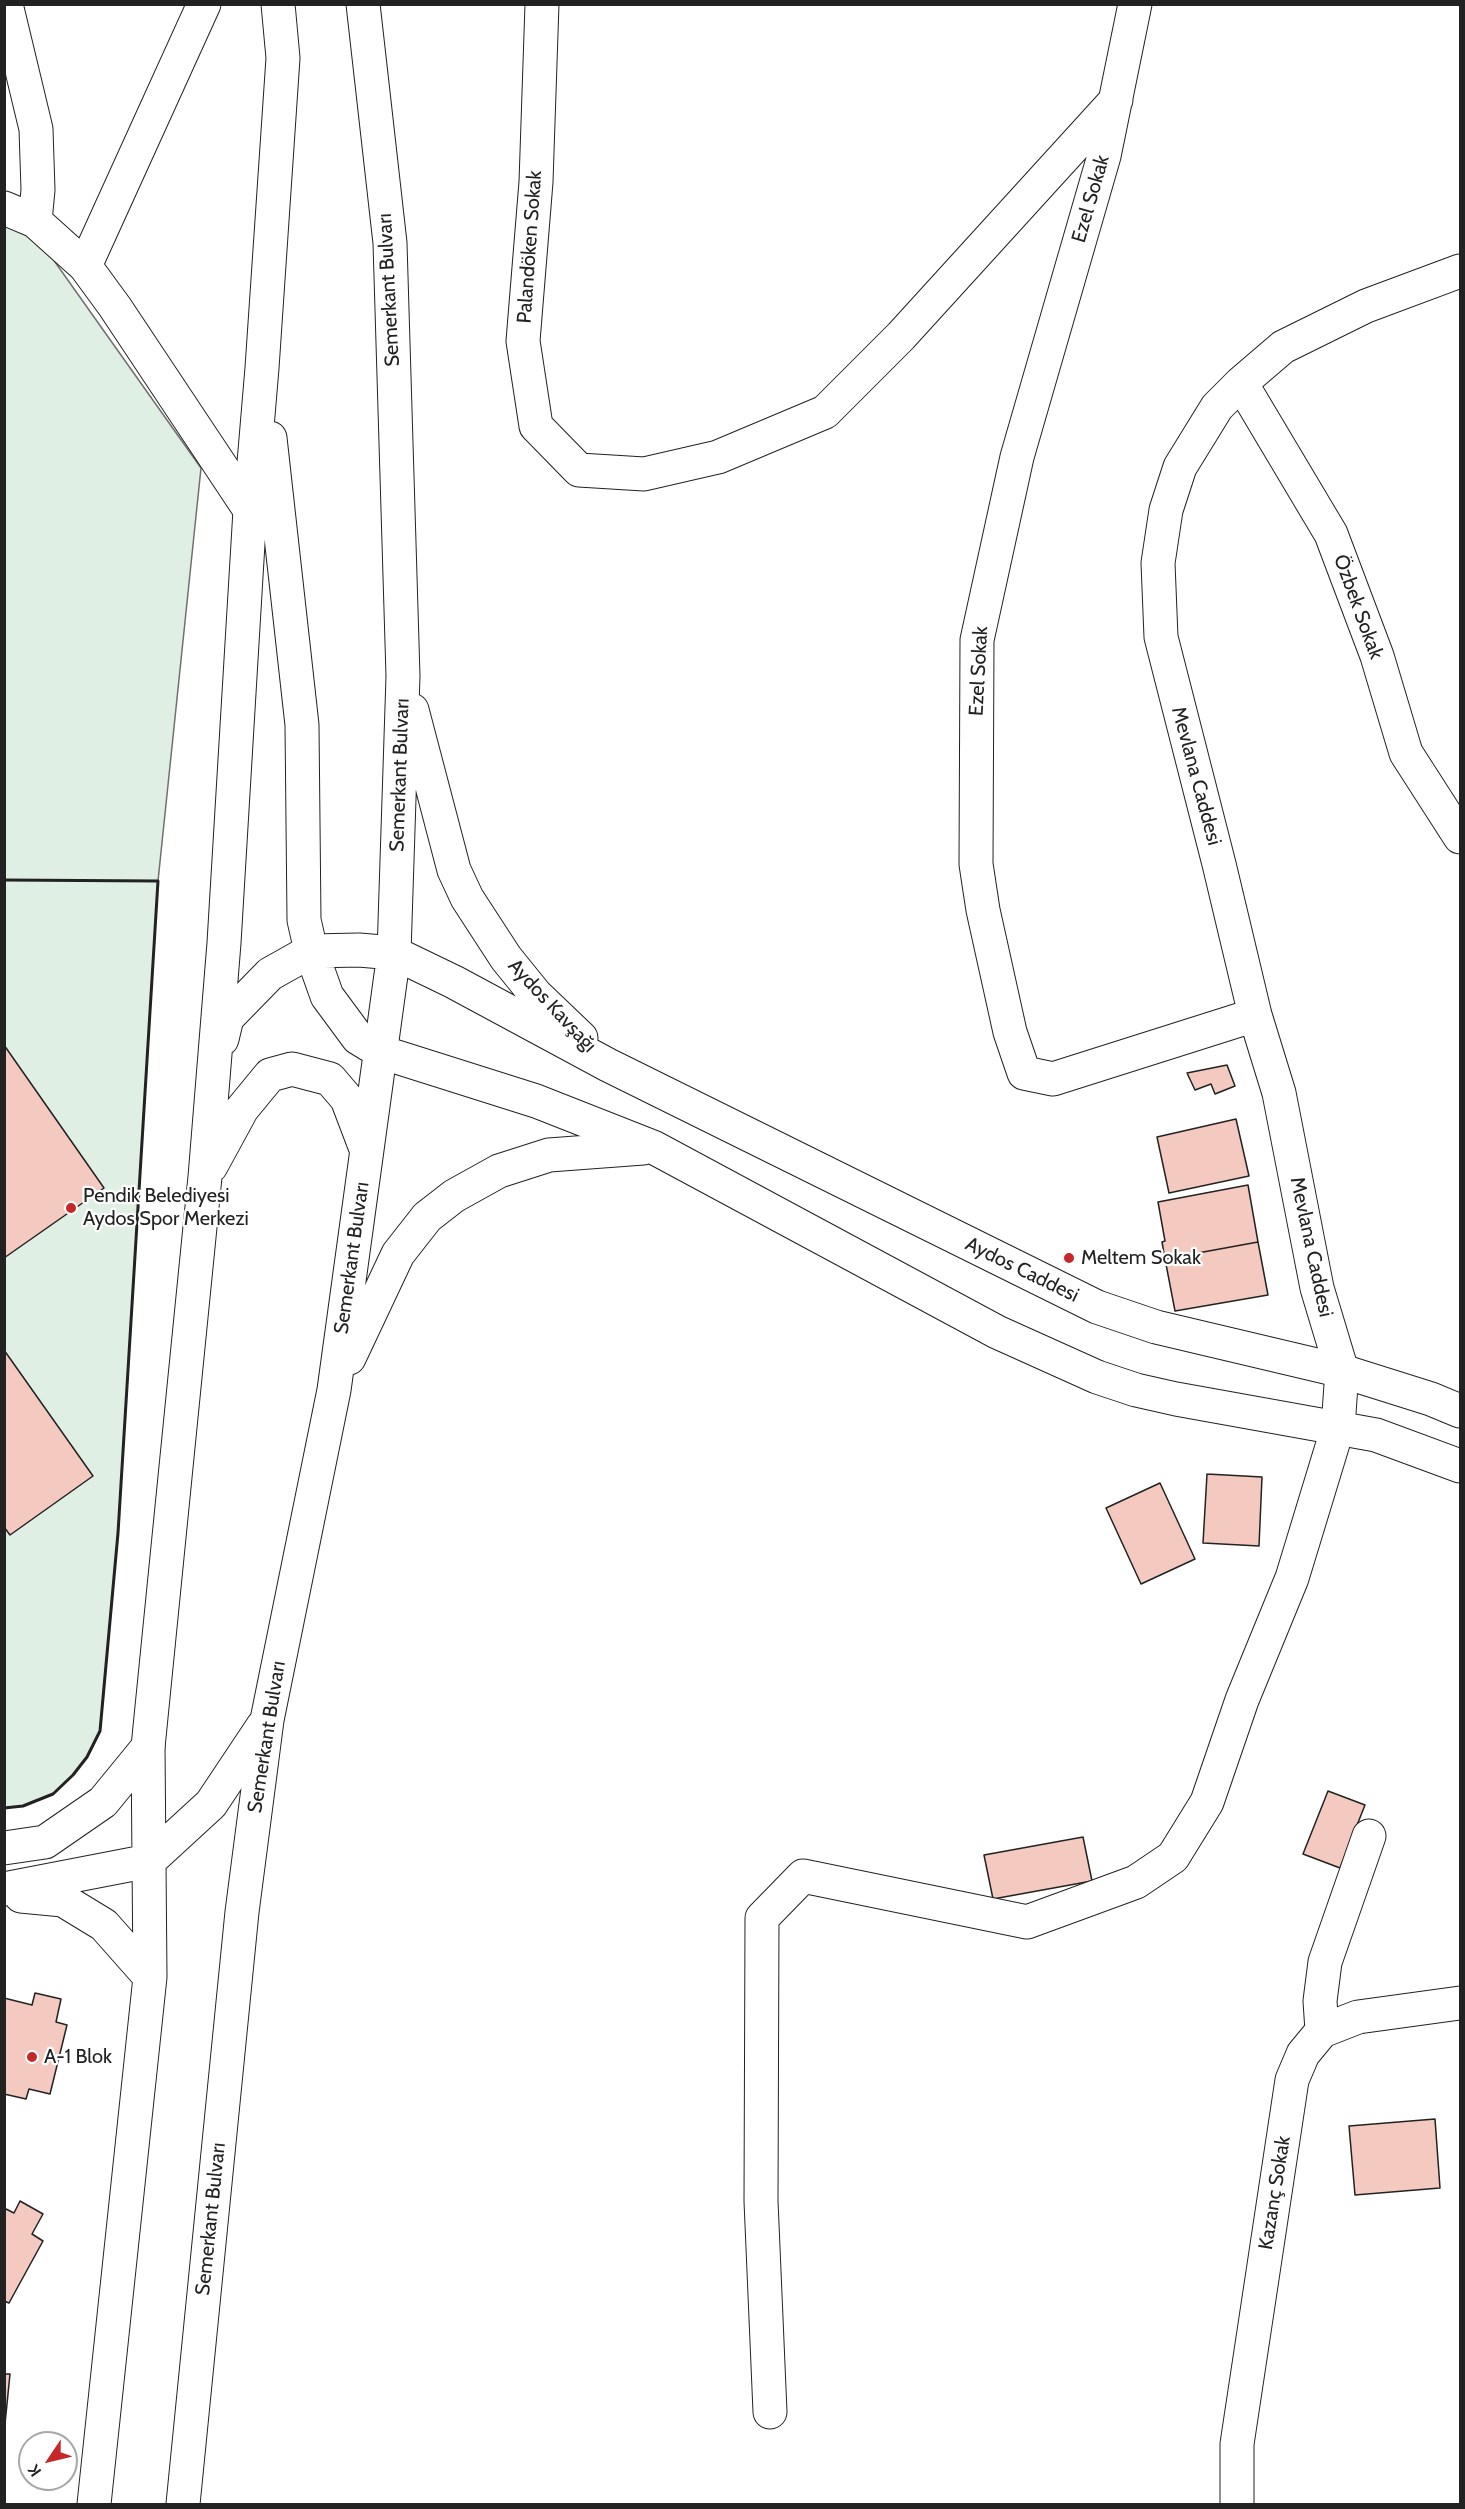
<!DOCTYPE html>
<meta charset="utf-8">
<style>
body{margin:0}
#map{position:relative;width:1465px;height:2509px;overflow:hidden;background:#fff;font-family:Cabin,sans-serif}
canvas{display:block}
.frame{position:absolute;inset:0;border:6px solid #222;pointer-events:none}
.north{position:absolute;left:18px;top:2431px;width:60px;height:60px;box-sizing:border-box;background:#fff;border:2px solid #a7a7a7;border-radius:50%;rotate:235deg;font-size:16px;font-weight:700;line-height:24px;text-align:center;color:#222}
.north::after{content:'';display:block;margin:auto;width:21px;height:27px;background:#c62828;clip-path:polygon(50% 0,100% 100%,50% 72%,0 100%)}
</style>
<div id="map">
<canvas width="1465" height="2509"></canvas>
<div class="frame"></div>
<div class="north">K</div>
</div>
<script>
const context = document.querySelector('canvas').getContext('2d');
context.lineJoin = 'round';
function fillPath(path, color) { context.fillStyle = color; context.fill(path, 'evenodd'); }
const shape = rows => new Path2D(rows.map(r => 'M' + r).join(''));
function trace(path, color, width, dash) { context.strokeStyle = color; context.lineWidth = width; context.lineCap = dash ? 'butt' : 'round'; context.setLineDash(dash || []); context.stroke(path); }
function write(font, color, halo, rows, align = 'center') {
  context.font = font + ' Cabin,sans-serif'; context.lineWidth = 4.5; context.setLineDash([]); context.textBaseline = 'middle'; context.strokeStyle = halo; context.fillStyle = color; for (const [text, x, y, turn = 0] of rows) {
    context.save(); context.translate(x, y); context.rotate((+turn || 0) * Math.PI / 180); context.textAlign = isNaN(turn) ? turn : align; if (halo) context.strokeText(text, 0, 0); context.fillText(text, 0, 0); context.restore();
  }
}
const green = shape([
 [4,190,201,468,158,881,118,1533,100,1731,87,1757,73,1775,53,1794,23,1806,5,1808,4,190]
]);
const building = shape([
 [4,1045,104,1188,4,1258,4,1045],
 [1227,1065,1235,1086,1215,1094,1211,1084,1195,1090,1187,1073,1227,1065],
 [1236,1119,1249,1176,1169,1193,1157,1137,1236,1119],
 [1248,1185,1258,1242,1165,1259,1162,1242,1165,1241,1158,1202,1248,1185],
 [1258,1242,1268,1295,1175,1311,1165,1259,1258,1242],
 [4,1350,93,1476,10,1535,4,1527,4,1350],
 [1207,1474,1262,1477,1259,1546,1203,1543,1207,1474],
 [1160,1483,1195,1559,1141,1584,1106,1508,1160,1483],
 [1328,1791,1365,1805,1340,1868,1303,1854,1328,1791],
 [1083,1837,1092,1881,993,1899,984,1855,1083,1837],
 [35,1993,61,1999,56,2022,67,2025,50,2094,29,2089,26,2099,4,2094,4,1998,32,2005,35,1993],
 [1435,2119,1440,2188,1355,2195,1349,2126,1435,2119],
 [20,2201,43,2214,32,2234,43,2241,9,2303,4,2301,4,2208,14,2213,20,2201],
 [4,2374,10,2374,4,2434,4,2374]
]);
const minor = shape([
 [6,4,36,129,38,190,35,221],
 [542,4,536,182,523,341,536,426,579,470,644,474,718,457,825,412,901,336,1116,100],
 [1135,4,1104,156,1017,457,977,640,976,864,983,910,1010,1032,1024,1073,1053,1079,1255,1015],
 [4,208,35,221,85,266,115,307,250,510],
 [85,266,204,4],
 [1241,383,1331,534,1377,656,1406,753,1460,837],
 [4,1848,45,1842,103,1802,148,1747],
 [1322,2031,1320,2001,1325,1962,1369,1836],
 [770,2412,761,2201,762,1918,803,1876,1027,1922,1136,1882,1173,1857,1207,1802,1242,1700,1292,1578,1338,1427,1342,1371,1317,1288,1279,1093,1255,1015,1219,864,1161,637,1158,563,1166,510,1180,467,1217,407,1241,383,1283,347,1366,306,1460,271],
 [1237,2504,1237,2444,1292,2080,1303,2054,1322,2031,1358,2017,1460,2003]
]);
const major = shape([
 [270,438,302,725,304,920,311,951,327,996,358,1038,381,1052,536,1101,653,1147,997,1332,1097,1377,1136,1390,1176,1399,1376,1435,1460,1466],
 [412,710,454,870,467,898,506,958,536,995,581,1038],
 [222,1039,227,1018,270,974,311,951,359,950,394,953,454,982,608,1065,1097,1307,1156,1327,1342,1371,1431,1399,1460,1411],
 [211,1166,242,1109,270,1075,292,1069,330,1079,347,1099,366,1149],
 [349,1358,398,1254,427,1217,454,1196,499,1171,549,1155,643,1148],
 [4,1889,149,1861,211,1804,263,1726],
 [21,1896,63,1900,104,1925,150,1977],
 [94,2504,150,1977,148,1747,205,1177,224,943,250,510,262,368,283,58,278,4],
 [183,2504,242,1912,267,1720,334,1390,394,953,403,676,390,243,363,4]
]);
const wall = shape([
 [4,880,158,881,118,1533,100,1731,87,1757,73,1775,53,1794,23,1806,4,1808]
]);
const markers = [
 [71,1208,6,"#c62828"],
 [1069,1258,6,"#c62828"],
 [32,2057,6,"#c62828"]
];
const streetNames = [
 ["Ezel Sokak",1091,199,-74],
 ["Palandöken Sokak",530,247,-86],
 ["Semerkant Bulvarı",389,290,-93],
 ["Özbek Sokak",1358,607,70],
 ["Ezel Sokak",979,671,-87],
 ["Semerkant Bulvarı",400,775,-88],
 ["Mevlana Caddesi",1196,776,75],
 ["Aydos Kavşağı",552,1006,47],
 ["Mevlana Caddesi",1311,1247,78],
 ["Semerkant Bulvarı",352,1258,-82],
 ["Aydos Caddesi",1022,1270,26],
 ["Semerkant Bulvarı",267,1737,-81],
 ["Kazanç Sokak",1275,2193,-81],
 ["Semerkant Bulvarı",211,2219,-84]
];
const poiNames = [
 ["Pendik Belediyesi",83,1196],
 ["Aydos Spor Merkezi",83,1219],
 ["Meltem Sokak",1081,1258],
 ["A-1 Blok",44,2057]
];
fillPath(green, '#e0efe3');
trace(green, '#6f6f6f', 1.5);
fillPath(building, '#f3c9c0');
trace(building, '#222', 1.5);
trace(minor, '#222', 35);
trace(major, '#222', 35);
trace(minor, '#fff', 33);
trace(major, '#fff', 33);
trace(wall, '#222', 3);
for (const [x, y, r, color] of markers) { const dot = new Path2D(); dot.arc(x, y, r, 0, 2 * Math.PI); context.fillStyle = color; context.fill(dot); trace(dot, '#fff', 2); }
write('20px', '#222', '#fff', streetNames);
write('20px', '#222', '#fff', poiNames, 'left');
</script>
